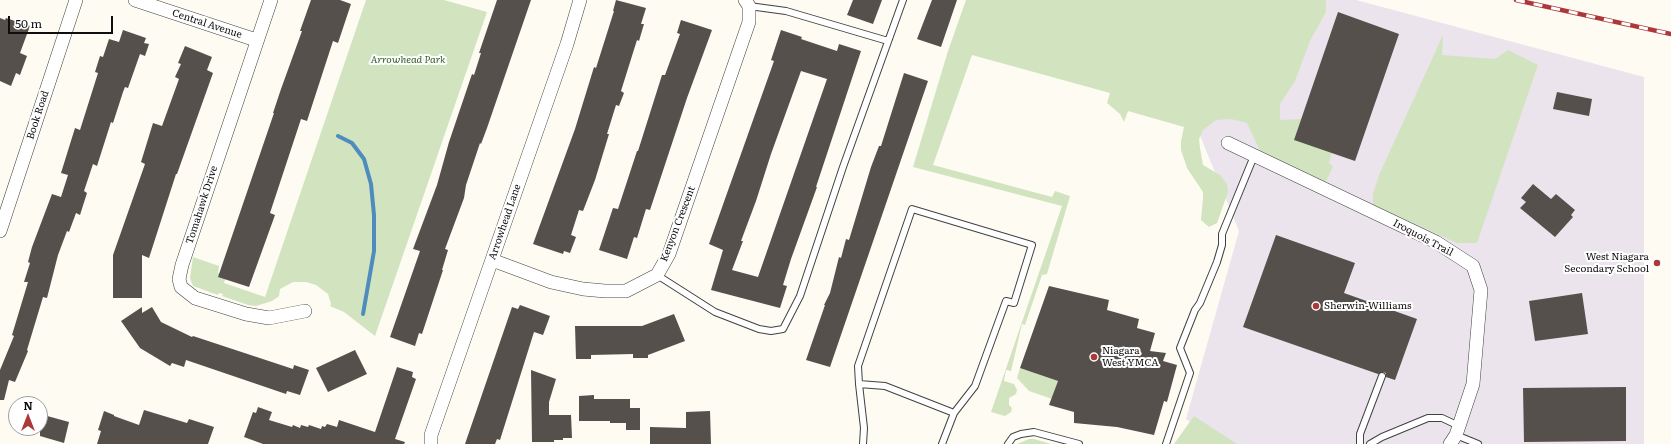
<!DOCTYPE html>
<style>
body{margin:0}
#map{position:relative;width:1671px;height:444px;overflow:hidden;background:#fdfbf2;font-family:Literata,serif}
canvas{display:block}
.north{position:absolute;left:8px;top:396px;width:40px;height:40px;box-sizing:border-box;background:#fff;border:1px solid #9f9f9f;border-radius:50%;rotate:0deg;font-size:11px;font-weight:700;line-height:16px;text-align:center;color:#0e0e0e}
.north::after{content:'';display:block;margin:auto;width:14px;height:18px;background:#ad383a;clip-path:polygon(50% 0,100% 100%,50% 72%,0 100%)}
.scale{position:absolute;left:8px;top:16px;width:105px;height:18px;box-sizing:border-box;border:2px solid #0e0e0e;border-top:0;padding-left:5px;font-size:12px;line-height:14px;white-space:nowrap;color:#0e0e0e;-webkit-text-stroke:3px #fff;paint-order:stroke}
</style>
<div id="map">
<canvas width="1671" height="444"></canvas>
<div class="north">N</div>
<div class="scale">50 m</div>
</div>
<script>
const context = document.querySelector('canvas').getContext('2d');
context.lineJoin = 'round';
function fillPath(path, color) { context.fillStyle = color; context.fill(path, 'evenodd'); }
const shape = rows => new Path2D(rows.map(r => 'M' + r).join(''));
function trace(path, color, width, dash) { context.strokeStyle = color; context.lineWidth = width; context.lineCap = dash ? 'butt' : 'round'; context.setLineDash(dash || []); context.stroke(path); }
function write(font, color, halo, rows, align = 'center') {
  context.font = font + ' Literata,serif'; context.lineWidth = 4; context.setLineDash([]); context.textBaseline = 'middle'; context.strokeStyle = halo; context.fillStyle = color; for (const [text, x, y, turn = 0] of rows) {
    context.save(); context.translate(x, y); context.rotate((+turn || 0) * Math.PI / 180); context.textAlign = isNaN(turn) ? turn : align; if (halo) context.strokeText(text, 0, 0); context.fillText(text, 0, 0); context.restore();
  }
}
const industrial = shape([
 [1225,0,1356,0,1644,77,1644,444,1221,444,1186,419,1239,231,1190,111]
]);
const green = shape([
 [366,0,444,0,487,12,375,336,344,312,330,306,331,304,328,294,316,285,306,282,293,282,280,289,279,296,272,301,256,306,248,305,222,296,223,294,219,293,218,295,193,286,190,278,193,257,219,266,218,273,226,276,224,283,265,297],
 [966,0,1326,0,1326,12,1310,41,1295,81,1280,104,1280,120,1301,119,1294,140,1332,152,1329,163,1333,166,1325,184,1261,153,1247,123,1231,119,1216,120,1203,130,1199,139,1200,148,1203,165,1220,175,1227,184,1228,192,1217,223,1209,227,1201,220,1203,198,1203,192,1187,168,1181,150,1181,141,1184,127,1128,111,1124,122,1120,114,1107,103,1110,93,972,55,933,165,1052,197,1055,191,1070,196,1047,274,1042,275,1025,325,1022,324,1011,371,1006,370,1004,381,1014,384,1017,390,1016,394,1009,398,1009,405,1012,408,1011,412,1005,416,991,412,1062,206,913,167,948,51],
 [1443,35,1442,55,1495,59,1508,50,1538,65,1477,243,1457,243,1373,205,1373,194,1379,175],
 [1020,368,1058,381,1052,399,1029,391,1017,378],
 [1194,416,1237,444,1174,444],
 [1029,439,1034,439,1051,444,1017,444]
]);
const stream = shape([
 [338,136,352,143,364,159,371,184,374,215,374,251,363,314]
]);
const building = shape([
 [311,0,340,0,351,4,338,43,333,41,307,121,301,119,270,213,275,215,249,287,218,277,274,113,273,113,281,89,302,31,300,31],
 [497,0,531,0,487,128,481,144,480,143,466,185,464,198,445,249,448,250,442,270,443,270,422,334,419,333,415,346,390,337,420,251,413,249,437,185,449,142,472,74,474,75,481,53,479,53],
 [616,0,646,8,641,24,644,24,639,41,637,40,621,91,624,93,619,106,616,105,607,134,609,134,595,180,583,211,579,210,571,235,576,237,570,253,564,251,563,254,533,244,575,129,594,67,596,68,614,11,613,11],
 [853,0,882,0,873,24,847,15],
 [932,0,957,0,941,47,917,39],
 [1338,12,1399,34,1355,161,1294,140],
 [0,18,5,20,6,18,30,26,20,53,27,56,20,75,16,73,11,86,0,81],
 [681,20,712,30,687,98,650,210,646,209,637,238,634,237,627,259,599,250,613,208,618,209,637,151,638,151,662,75,665,75,680,34,677,33],
 [123,30,146,38,144,43,149,44,145,56,140,54,128,88,125,87,123,92,113,123,111,122,97,166,93,164,84,191,87,193,80,215,76,213,69,232,67,231,58,255,47,298,43,297,27,350,28,351,15,382,9,380,4,400,0,400,0,370,14,336,12,335,28,282,24,282,30,263,28,262,32,247,52,194,61,197,68,175,61,173,75,128,80,130,98,73,95,72,100,56,103,57,109,39,119,42],
 [781,30,802,37,801,39,837,51,839,44,861,51,816,187,817,187,791,259,783,285,787,286,780,308,711,290,723,250,709,244,774,61,771,60],
 [801,71,827,79,758,277,732,270,743,241,741,241,756,201,771,154],
 [185,46,212,57,207,70,213,73,177,174,176,174,149,258,142,255,142,298,113,298,113,255,145,164,141,162,153,123,162,126,179,79,175,77,181,64,178,63],
 [904,73,928,81,830,367,806,360,825,305,824,305,830,293,839,257,841,258,846,239,849,240,871,167,879,146,881,146],
 [1557,92,1592,99,1589,116,1553,109],
 [1533,184,1551,199,1556,194,1575,210,1571,215,1573,217,1555,237,1520,208,1526,202,1521,198],
 [1276,235,1355,263,1344,293,1417,319,1395,380,1386,377,1386,373,1383,372,1378,374,1243,327],
 [1049,286,1109,300,1107,310,1139,319,1137,328,1155,333,1150,351,1166,353,1163,361,1177,365,1167,402,1164,401,1154,435,1117,427,1074,423,1074,412,1049,405,1058,381,1020,368],
 [1582,293,1588,334,1535,341,1529,301],
 [520,305,550,316,543,335,534,332,500,440,497,439,495,444,465,444,512,307,518,309],
 [142,307,142,313,152,307,161,322,192,337,193,336,293,369,294,365,309,370,300,395,287,391,286,394,186,360,184,367,172,363,170,366,140,348,121,321],
 [674,314,685,341,648,355,648,358,633,358,633,354,591,355,591,359,576,359,575,326,642,326],
 [355,350,367,374,328,392,316,368],
 [397,367,413,372,412,377,416,379,395,439,405,442,404,444,263,444,244,437,253,412,256,413,258,407,272,412,269,420,292,427,293,425,300,428,301,425,308,427,309,425,321,429,322,426,325,427,327,424,337,427,339,420,375,432],
 [531,370,556,379,549,402,549,415,571,415,572,438,563,438,563,440,554,440,554,442,532,442],
 [1626,387,1626,441,1524,442,1523,388],
 [594,395,594,399,630,399,630,408,640,408,640,430,626,430,626,423,610,423,610,421,579,421,579,396],
 [144,410,187,423,189,419,214,427,208,444,97,444,101,431,98,430,104,411,114,415,114,416,139,425],
 [710,411,711,444,650,444,650,427,686,428,686,412],
 [40,414,69,422,64,443,40,436]
]);
const service = shape([
 [749,6,786,11,888,41],
 [657,275,715,312,759,329,771,331,783,329,800,296,843,167,903,0],
 [859,384,858,366,912,209,1032,245,1014,303,1006,301,975,386,954,413],
 [1456,435,1478,444],
 [863,444,864,428,859,384,885,386,954,413,942,444],
 [1008,444,1013,437,1021,434,1034,432,1079,444],
 [1166,444,1190,373,1180,348,1195,310,1200,303,1217,262,1222,245,1222,234,1254,156],
 [1360,444,1360,434,1382,376],
 [1370,444,1382,437,1428,418,1442,418,1459,426]
]);
const minor = shape([
 [135,0,256,40],
 [271,0,182,265,179,279,181,287,195,298,246,314,269,318,305,311],
 [1228,143,1436,242,1473,266,1481,290,1473,384,1456,435,1450,444],
 [0,231,76,0],
 [492,260,551,282,583,289,605,291,626,291,657,275,669,254,749,22,749,6,745,0],
 [431,444,431,435,567,44,580,0]
]);
const rail = shape([
 [1516,0,1671,34]
]);
const markers = [
 [1657,263,4,"#ad383a"],
 [1316,306,4,"#ad383a"],
 [1094,357,4,"#ad383a"]
];
const streetNames = [
 ["Central Avenue",207,24,18],
 ["Book Road",38,115,-72],
 ["Tomahawk Drive",202,205,-72],
 ["Arrowhead Lane",505,222,-71],
 ["Kenyon Crescent",678,224,-69],
 ["Iroquois Trail",1423,238,28]
];
const parkNames = [
 ["Arrowhead Park",408,60]
];
const poiNames = [
 ["West Niagara",1649,257,"right"],
 ["Secondary School",1649,269,"right"],
 ["Sherwin-Williams",1324,306],
 ["Niagara",1102,351],
 ["West YMCA",1102,363]
];
fillPath(industrial, '#ebe4ec');
fillPath(green, '#d1e4bf');
trace(stream, '#4d8cbc', 4);
fillPath(building, '#56504c');
trace(service, '#414141', 8);
trace(minor, '#414141', 14);
trace(service, '#fff', 6);
trace(minor, '#fff', 13);
trace(rail, '#ad383a', 4.5);
trace(rail, '#fff', 3, [9]);
for (const [x, y, r, color] of markers) { const dot = new Path2D(); dot.arc(x, y, r, 0, 2 * Math.PI); context.fillStyle = color; context.fill(dot); trace(dot, '#fff', 1.5); }
write('10px', '#0e0e0e', '#fff', streetNames);
write('italic 10px', '#315e27', '#fff', parkNames);
write('10px', '#0e0e0e', '#fff', poiNames, 'left');
</script>
